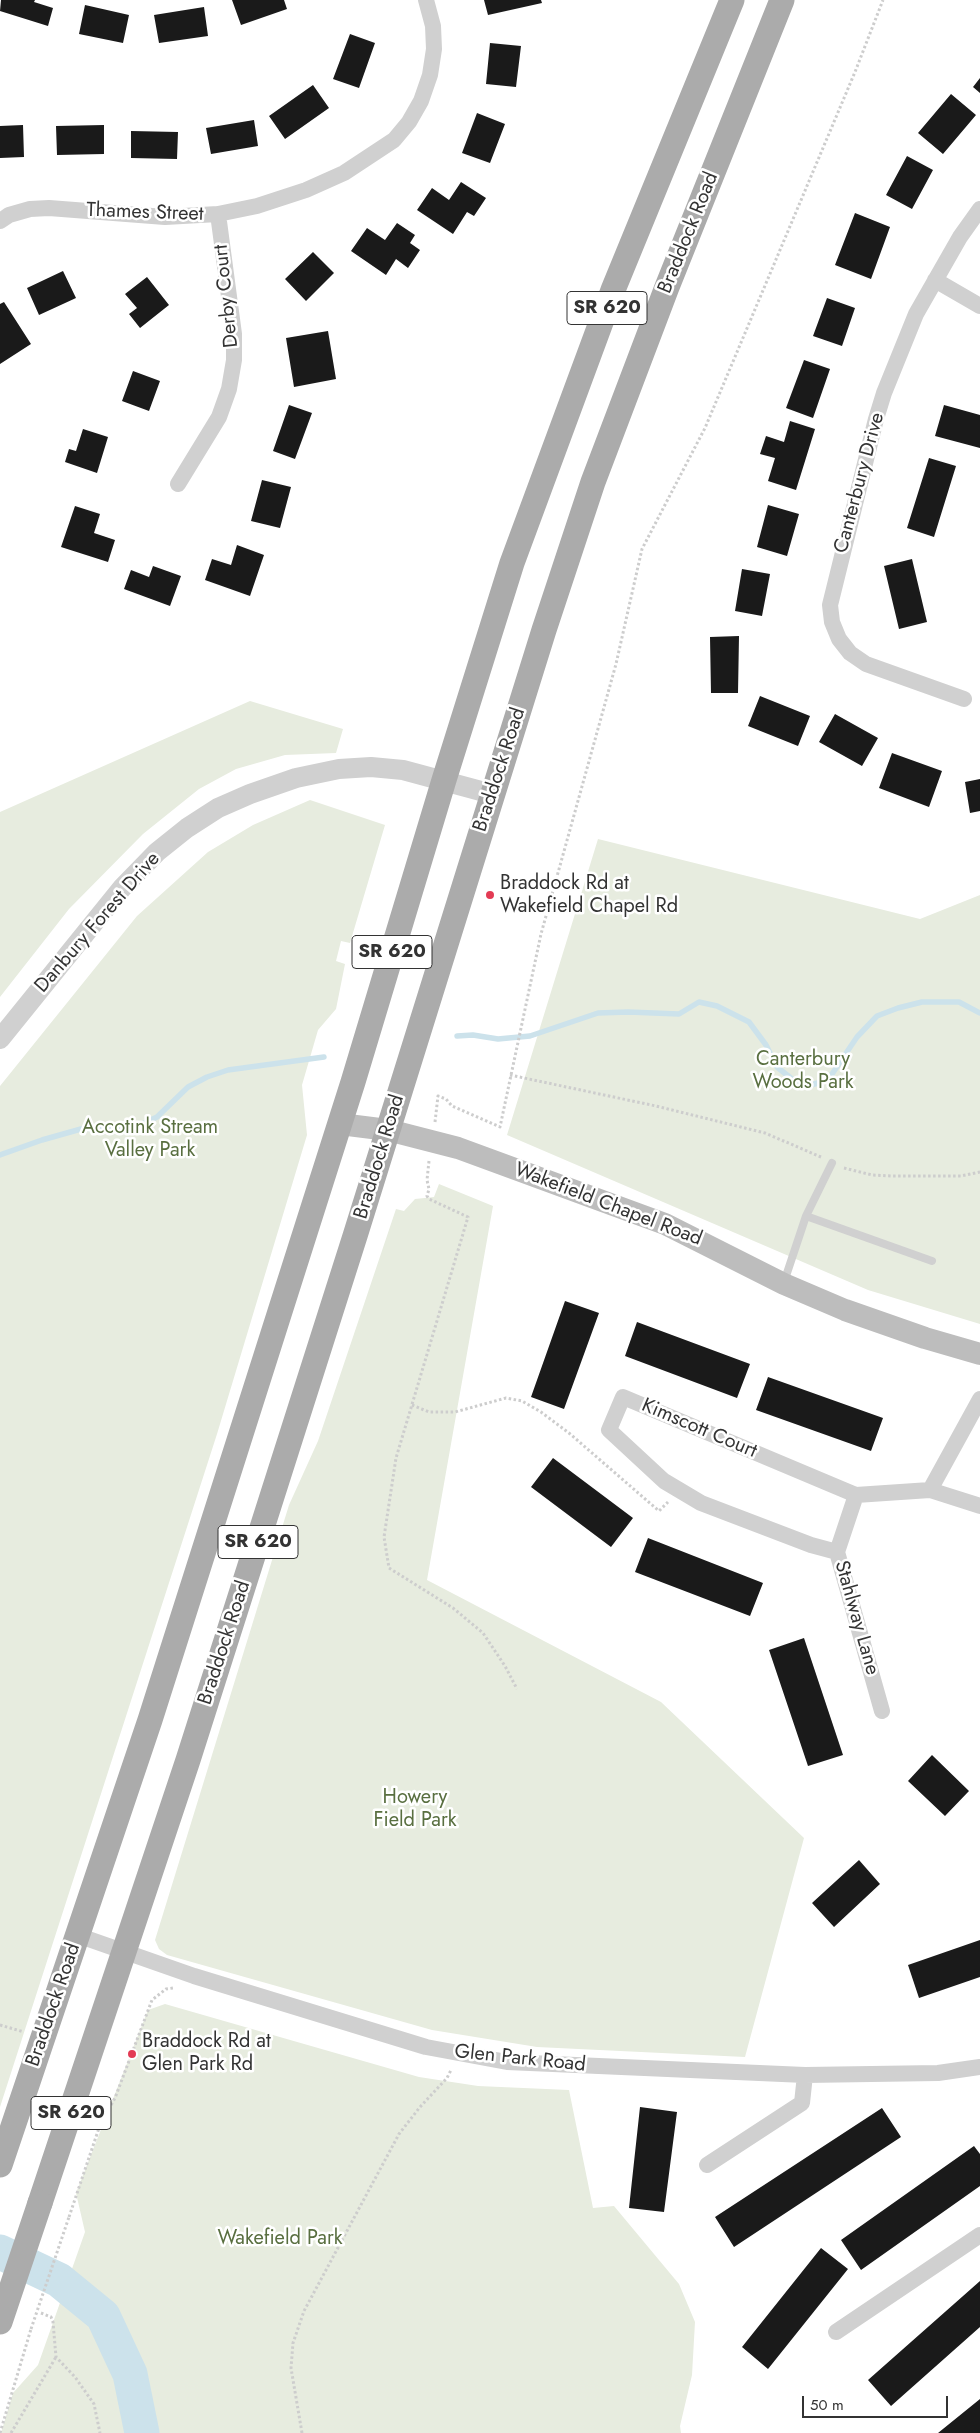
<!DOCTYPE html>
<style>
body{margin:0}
#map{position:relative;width:980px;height:2433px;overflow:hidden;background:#fff;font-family:Jost,sans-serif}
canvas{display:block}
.scale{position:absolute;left:802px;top:2396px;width:146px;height:22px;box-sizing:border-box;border:2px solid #333;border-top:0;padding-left:6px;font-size:15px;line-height:18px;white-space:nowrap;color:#333;-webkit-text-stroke:4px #fff;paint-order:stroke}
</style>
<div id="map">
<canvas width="980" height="2433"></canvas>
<div class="scale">50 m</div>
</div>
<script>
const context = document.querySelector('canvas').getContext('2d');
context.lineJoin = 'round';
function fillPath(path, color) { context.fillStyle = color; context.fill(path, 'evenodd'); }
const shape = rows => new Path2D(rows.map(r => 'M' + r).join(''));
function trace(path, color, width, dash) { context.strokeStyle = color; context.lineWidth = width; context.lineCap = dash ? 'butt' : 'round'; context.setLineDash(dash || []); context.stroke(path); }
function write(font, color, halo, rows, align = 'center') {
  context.font = font + ' Jost,sans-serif'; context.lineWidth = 5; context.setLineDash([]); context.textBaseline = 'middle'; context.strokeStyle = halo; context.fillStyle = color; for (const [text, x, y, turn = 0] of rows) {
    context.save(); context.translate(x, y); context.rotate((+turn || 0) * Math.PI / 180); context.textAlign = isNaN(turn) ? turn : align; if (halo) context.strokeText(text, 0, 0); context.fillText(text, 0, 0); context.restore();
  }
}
const green = shape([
 [250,701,343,729,336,753,285,755,236,769,199,789,143,834,69,909,0,997,0,812],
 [310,800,385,825,350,943,341,941,336,961,345,964,336,1009,318,1030,302,1085,307,1135,217,1434,0,2107,0,1086,137,916,208,852,253,825],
 [598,839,920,919,980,895,980,1324,868,1290,507,1135],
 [439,1184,493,1206,427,1580,661,1702,804,1838,745,2057,537,2047,432,2030,167,1955,159,1949,155,1940,289,1505,318,1441,396,1209,404,1211,415,1199,434,1197],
 [165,2004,419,2077,478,2086,569,2090,593,2208,614,2206,679,2284,695,2322,692,2375,680,2426,681,2433,1,2433,13,2393,38,2365,85,2232,76,2193,148,2010]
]);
const stream = shape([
 [457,1036,473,1035,498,1039,530,1036,598,1013,628,1012,679,1014,699,1002,717,1006,749,1022,766,1045,777,1067,792,1079,811,1085,828,1080,857,1037,877,1016,898,1008,922,1002,959,1002,980,1013],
 [0,1155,42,1140,81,1129,140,1125,157,1117,188,1087,207,1077,228,1070,324,1057]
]);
const river = shape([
 [0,2252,59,2280,103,2316,130,2374,142,2433]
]);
const building = shape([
 [1,0,35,0,34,2,53,8,48,26,0,11],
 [232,0,284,0,287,9,241,25],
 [484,0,541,0,542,3,488,15],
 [85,5,129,15,123,43,79,34],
 [204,7,208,36,159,43,154,15],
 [350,34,375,43,359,88,333,79],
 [490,43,521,46,516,87,486,84],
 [980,78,980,93,973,87],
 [313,85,329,108,285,139,269,116],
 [951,94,976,115,943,154,918,133],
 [477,113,505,124,490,163,462,153],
 [254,120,258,146,211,154,206,128],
 [23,125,24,157,0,158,0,126],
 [104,125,104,154,57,155,56,126],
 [131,131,178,132,177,159,131,158],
 [907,156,933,170,912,209,886,195],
 [461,182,486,198,474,216,467,212,453,234,417,210,432,188,449,200],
 [855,213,890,227,871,279,835,265],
 [397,223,415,235,410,243,420,250,408,268,396,259,386,275,351,251,367,228,385,240],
 [313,252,334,273,306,301,285,279],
 [63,271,76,298,39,315,27,288],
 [147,277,169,305,140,328,129,314,137,308,125,294],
 [827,298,855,308,842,346,813,336],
 [4,302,31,344,0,364,0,304],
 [328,331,336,379,294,387,286,338],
 [804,360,830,369,813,418,786,408],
 [133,371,160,381,149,411,122,401],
 [289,405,312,413,295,459,273,451],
 [944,405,980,415,980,448,935,436],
 [790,421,815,429,796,490,768,481,775,458,760,454,766,436,784,442],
 [83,429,108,437,97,473,65,462,69,449,76,451],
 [929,458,956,466,934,537,907,528],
 [262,480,291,487,280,528,251,521],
 [768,505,799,514,787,556,757,547],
 [75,506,100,514,94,533,115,540,108,562,61,547],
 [237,545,264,555,250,596,205,580,212,559,231,565],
 [912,559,927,622,899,629,884,566],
 [153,566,181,576,170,606,124,589,131,570,149,577],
 [742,569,770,574,762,616,735,611],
 [739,636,738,693,711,693,710,637],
 [760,696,810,716,798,746,748,726],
 [835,714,878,738,862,766,819,742],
 [892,753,942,771,929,807,879,788],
 [980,779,980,811,970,813,965,782],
 [565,1301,599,1313,564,1409,531,1397],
 [637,1322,750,1364,737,1398,625,1356],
 [768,1377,883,1418,871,1451,756,1410],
 [553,1458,633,1518,611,1547,531,1487],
 [648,1538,763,1583,750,1616,635,1572],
 [804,1638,843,1755,808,1766,769,1650],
 [932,1755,969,1791,945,1816,908,1781],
 [859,1860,880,1884,834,1927,812,1903],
 [980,1940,980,1977,919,1998,908,1965],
 [640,2107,677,2112,664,2212,629,2208],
 [882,2108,901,2137,734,2247,715,2217],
 [974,2146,980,2154,980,2186,861,2270,841,2240],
 [821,2248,848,2269,768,2369,742,2347],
 [980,2281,980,2327,891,2406,868,2380],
 [980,2399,980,2433,938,2433]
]);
const path = shape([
 [510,1075,656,1106,765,1133,821,1157],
 [435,1122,438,1096,446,1099,452,1106,500,1127,541,934,616,664,642,549,705,428,855,72,883,0],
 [429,1161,427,1180,429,1189,427,1196,429,1199,468,1217,396,1458,384,1537,389,1568,453,1608,483,1633,505,1666,517,1689],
 [844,1168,872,1175,893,1176,961,1176,980,1172],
 [412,1405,429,1412,455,1412,506,1398,522,1401,541,1412,569,1433,659,1511,668,1502],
 [0,2025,24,2032],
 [69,2217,100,2125,115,2098,152,2000,166,1989,173,1988],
 [41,2313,51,2317,53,2322,56,2357,75,2377,94,2404,100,2433],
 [0,2433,31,2329],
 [11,2433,56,2357],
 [302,2433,291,2368,293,2343,304,2311,399,2134,420,2107,447,2078,451,2070]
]);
const service = shape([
 [806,1216,832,1163],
 [784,1282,806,1216,932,1261]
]);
const minor = shape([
 [0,221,9,215,30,209,49,208,165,217,218,214,257,206,306,190,344,173,394,140,409,122,421,101,430,75,434,49,433,26,426,0],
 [935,280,980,306],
 [178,484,219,417,229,389,234,360,234,334,218,214],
 [964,699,866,664,850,653,839,639,832,622,830,605,876,419,884,393,916,314,960,237,980,209],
 [930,1490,980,1399],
 [837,1552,811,1545,701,1503,664,1481,609,1430,623,1397,856,1495],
 [882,1711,837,1552,856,1495,930,1490,980,1506],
 [77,1935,194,1976,426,2047,507,2062,805,2075,938,2073,980,2067],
 [707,2165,802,2103,805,2075],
 [836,2332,980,2235]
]);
const tertiary = shape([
 [0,1039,122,888,157,852,187,828,218,808,250,794,296,778,339,769,371,767,403,770,492,794]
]);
const secondary = shape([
 [340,1124,388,1130,458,1148,665,1224,784,1284,845,1310,925,1338,980,1354]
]);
const primary = shape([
 [0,2165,150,1720,353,1082,444,780,512,563,613,290,732,0],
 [40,2203,188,1760,355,1236,544,630,593,482,667,287,782,0]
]);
const pathBridge = shape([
 [31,2329,69,2217]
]);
const primaryBridge = shape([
 [0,2322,40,2203]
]);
const markers = [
 [490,895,5,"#e33b54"],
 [132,2054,5,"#e33b54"]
];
const shields = [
 [607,308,80],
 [392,952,80],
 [258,1542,80],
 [71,2113,80]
];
const shieldNames = [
 ["SR 620",607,308],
 ["SR 620",392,952],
 ["SR 620",258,1542],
 ["SR 620",71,2113]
];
const streetNames = [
 ["Thames Street",145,213,2],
 ["Braddock Road",689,233,-68],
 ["Derby Court",227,296,-96],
 ["Canterbury Drive",860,483,-75],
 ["Braddock Road",500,770,-72],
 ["Danbury Forest Drive",98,923,-49],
 ["Braddock Road",380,1157,-73],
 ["Wakefield Chapel Road",608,1205,21],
 ["Kimscott Court",699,1429,23],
 ["Stahlway Lane",856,1618,74],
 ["Braddock Road",225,1643,-72],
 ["Braddock Road",54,2005,-71],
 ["Glen Park Road",520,2059,6]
];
const poiNames = [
 ["Braddock Rd at",500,884],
 ["Wakefield Chapel Rd",500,907],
 ["Braddock Rd at",142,2042],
 ["Glen Park Rd",142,2065]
];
const parkNames = [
 ["Canterbury",803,1060],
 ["Woods Park",803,1083],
 ["Accotink Stream",150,1128],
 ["Valley Park",150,1151],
 ["Howery",415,1798],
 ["Field Park",415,1821],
 ["Wakefield Park",280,2239]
];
fillPath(green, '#e7ecdf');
trace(stream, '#cce2eb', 5.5);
trace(river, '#cce2eb', 35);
fillPath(building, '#1a1a1a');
trace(path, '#cdcdcd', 3, [2.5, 2.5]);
trace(service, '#d0d0d0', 8);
trace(minor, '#d0d0d0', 16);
trace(tertiary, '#d0d0d0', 20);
trace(secondary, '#bdbdbd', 22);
trace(primary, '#ababab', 25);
trace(pathBridge, '#cdcdcd', 3, [2.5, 2.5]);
trace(primaryBridge, '#ababab', 25);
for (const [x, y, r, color] of markers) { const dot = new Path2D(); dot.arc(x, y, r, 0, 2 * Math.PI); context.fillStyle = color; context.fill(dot); trace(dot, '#fff', 2); }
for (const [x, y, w] of shields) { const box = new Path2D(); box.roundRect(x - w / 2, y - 16.5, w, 33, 4); context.fillStyle = '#fff'; context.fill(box); trace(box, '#333', 1); }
write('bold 19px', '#333', null, shieldNames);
write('20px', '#333', '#fff', streetNames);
write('20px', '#333', '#fff', poiNames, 'left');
write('20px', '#596f40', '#fff', parkNames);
</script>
